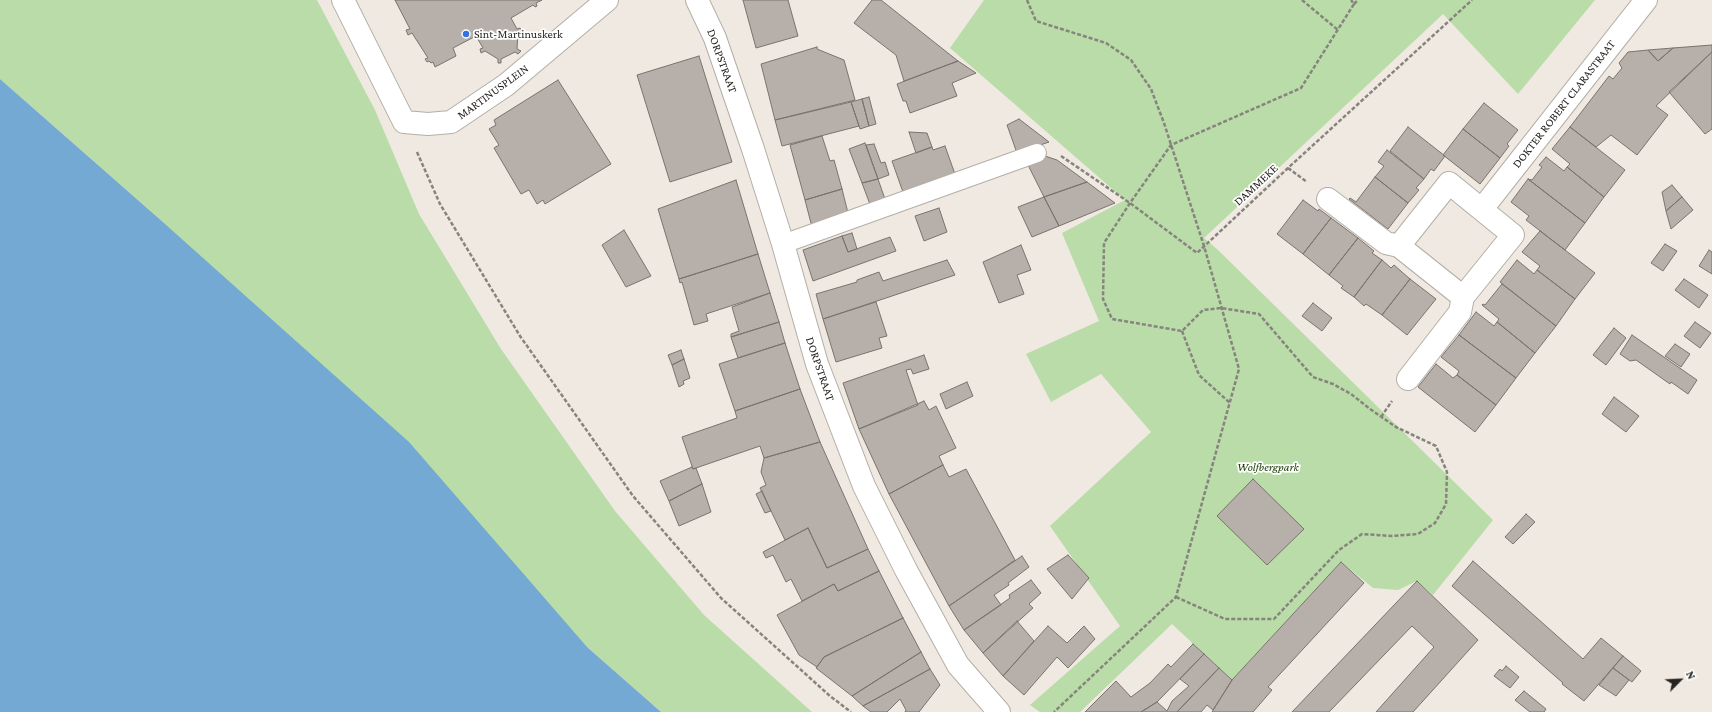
<!DOCTYPE html>
<style>
body{margin:0}
#map{position:relative;width:1712px;height:712px;overflow:hidden;background:#efe9e1;font-family:"Crimson Pro",serif}
canvas{display:block}
.north{position:absolute;left:1660px;top:660px;width:40px;height:40px;-webkit-text-stroke:3px #fff;paint-order:stroke;rotate:66deg;font-size:11px;font-weight:700;line-height:16px;text-align:center;color:#262421}
.north::after{content:'';display:block;margin:auto;width:14px;height:18px;background:#262421;clip-path:polygon(50% 0,100% 100%,50% 72%,0 100%)}
</style>
<div id="map">
<canvas width="1712" height="712"></canvas>
<div class="north">N</div>
</div>
<script>
const context = document.querySelector('canvas').getContext('2d');
context.lineJoin = 'round';
function fillPath(path, color) { context.fillStyle = color; context.fill(path, 'evenodd'); }
const shape = rows => new Path2D(rows.map(r => 'M' + r).join(''));
function trace(path, color, width, dash) { context.strokeStyle = color; context.lineWidth = width; context.lineCap = dash ? 'butt' : 'round'; context.setLineDash(dash || []); context.stroke(path); }
function write(font, color, halo, rows, align = 'center') {
  context.font = font + ' "Crimson Pro",serif'; context.lineWidth = 3.5; context.setLineDash([]); context.textBaseline = 'middle'; context.strokeStyle = halo; context.fillStyle = color; for (const [text, x, y, turn = 0] of rows) {
    context.save(); context.translate(x, y); context.rotate((+turn || 0) * Math.PI / 180); context.textAlign = isNaN(turn) ? turn : align; if (halo) context.strokeText(text, 0, 0); context.fillText(text, 0, 0); context.restore();
  }
}
const green = shape([
 [0,0,317,0,375,110,419,214,501,349,615,511,704,615,812,712,661,712,587,647,156,216,0,79],
 [984,0,1595,0,1518,94,1443,14,1204,238,1218,250,1493,520,1433,595,1417,581,1398,590,1373,588,1341,562,1232,680,1172,624,1080,712,1040,712,1030,705,1120,626,1050,526,1151,432,1101,374,1051,402,1026,354,1099,321,1062,233,1125,200,950,48]
]);
const water = shape([
 [0,79,156,216,409,442,587,647,661,712,0,712]
]);
const building = shape([
 [395,0,542,0,536,3,537,6,535,7,533,5,511,18,517,29,520,28,522,31,518,33,517,49,521,51,518,54,515,52,501,59,501,63,498,63,498,59,485,51,481,53,480,49,483,48,476,36,453,48,456,56,435,67,433,62,431,63,429,61,427,62,425,59,428,58,412,33,408,35,406,30,410,29,395,0],
 [743,0,788,0,798,36,756,48,743,0],
 [872,0,881,0,958,61,904,81,896,55,854,23,872,0],
 [1712,45,1712,52,1656,106,1668,115,1637,155,1611,135,1596,147,1570,127,1609,76,1613,79,1622,68,1619,63,1628,52,1648,50,1658,61,1673,48,1712,45],
 [817,47,817,49,844,60,855,100,775,120,761,64,817,47],
 [1673,48,1658,61,1648,50,1673,48],
 [1712,52,1712,129,1705,134,1669,92,1712,52],
 [699,56,732,162,670,182,637,75,699,56],
 [958,61,976,73,952,83,957,96,910,113,906,101,903,101,897,84,958,61],
 [558,80,611,164,545,204,543,200,537,204,529,190,521,194,494,148,499,145,489,129,496,125,494,120,558,80],
 [869,97,876,124,869,126,862,99,869,97],
 [862,99,869,126,860,129,851,102,862,99],
 [851,102,859,126,782,146,775,120,851,102],
 [1484,103,1518,130,1507,144,1509,146,1500,158,1463,129,1484,103],
 [1019,119,1049,142,1017,153,1007,125,1019,119],
 [1408,127,1445,156,1434,171,1431,169,1424,179,1390,151,1408,127],
 [1570,127,1625,170,1604,197,1567,167,1570,164,1552,149,1570,127],
 [1463,129,1500,158,1480,184,1443,155,1463,129],
 [909,132,927,133,932,147,916,153,909,132],
 [822,136,830,161,834,160,842,189,805,200,790,145,822,136],
 [865,143,878,179,862,183,849,149,865,143],
 [874,144,881,163,885,162,889,175,878,179,866,145,874,144],
 [945,146,956,177,904,195,892,161,932,147,933,150,945,146],
 [1387,150,1424,179,1416,188,1419,190,1408,203,1375,177,1384,166,1378,162,1387,150],
 [1045,156,1057,160,1087,182,1044,197,1027,163,1045,156],
 [1546,157,1564,171,1567,167,1604,197,1585,223,1528,179,1532,180,1542,167,1539,165,1546,157],
 [1375,177,1408,203,1388,229,1349,199,1350,198,1356,202,1375,177],
 [878,179,886,202,871,207,862,183,878,179],
 [1528,179,1585,223,1565,250,1526,220,1529,216,1511,202,1528,179],
 [736,180,758,254,679,279,658,209,736,180],
 [1087,182,1115,203,1059,226,1044,197,1087,182],
 [1672,185,1682,197,1666,211,1662,192,1672,185],
 [842,189,849,217,812,227,805,200,842,189],
 [1044,197,1059,226,1032,237,1018,207,1044,197],
 [1682,197,1693,210,1671,229,1666,211,1682,197],
 [1303,200,1318,211,1319,209,1331,218,1303,254,1277,234,1303,200],
 [939,208,947,232,924,241,915,216,939,208],
 [1331,218,1358,238,1329,275,1303,254,1331,218],
 [624,230,651,276,626,287,602,245,624,230],
 [1540,231,1595,273,1575,299,1537,270,1540,266,1522,252,1540,231],
 [852,233,857,249,848,252,842,236,852,233],
 [842,236,848,252,890,237,896,251,813,281,803,250,842,236],
 [1358,238,1374,251,1372,253,1382,260,1354,297,1341,288,1343,286,1329,275,1358,238],
 [1665,244,1677,251,1663,271,1651,263,1665,244],
 [1021,245,1031,270,1017,275,1024,294,999,303,983,262,1021,245],
 [1709,250,1712,252,1712,274,1699,266,1709,250],
 [758,254,770,293,706,314,708,321,694,325,682,282,680,283,679,279,758,254],
 [947,260,955,275,823,319,816,294,857,282,857,280,879,272,883,281,947,260],
 [1382,260,1391,268,1394,265,1410,279,1382,315,1366,304,1364,306,1354,297,1382,260],
 [1517,260,1534,274,1537,270,1575,299,1556,326,1500,282,1517,260],
 [1410,279,1436,299,1407,335,1382,315,1410,279],
 [1684,279,1708,295,1699,308,1675,290,1684,279],
 [1502,284,1556,326,1535,353,1497,322,1499,319,1482,305,1483,304,1485,305,1502,284],
 [770,293,779,322,731,337,731,334,739,331,732,307,770,293],
 [876,302,887,336,879,338,882,348,836,362,823,319,876,302],
 [1313,303,1332,318,1322,331,1302,316,1313,303],
 [1476,312,1494,326,1497,322,1535,353,1516,378,1459,335,1476,312],
 [779,322,785,343,738,358,731,337,779,322],
 [1695,322,1711,333,1700,348,1684,336,1695,322],
 [1614,328,1626,338,1606,365,1593,355,1614,328],
 [1459,335,1516,378,1496,405,1457,375,1459,371,1441,357,1459,335],
 [1632,335,1697,380,1688,394,1671,382,1670,384,1636,360,1630,361,1620,354,1632,335],
 [785,343,800,389,735,411,719,364,785,343],
 [1675,344,1690,354,1681,367,1665,356,1675,344],
 [681,350,684,359,672,365,668,355,681,350],
 [924,355,929,369,913,374,911,369,906,370,918,405,859,429,843,383,924,355],
 [684,359,690,378,683,381,684,384,679,387,672,365,684,359],
 [1436,364,1453,378,1457,375,1496,405,1475,432,1418,387,1436,364],
 [967,382,973,396,946,409,940,394,967,382],
 [800,389,820,442,764,458,760,446,693,469,682,437,737,418,735,411,800,389],
 [1614,397,1639,416,1626,432,1602,414,1614,397],
 [924,401,929,410,936,406,956,448,939,456,943,465,889,494,859,429,924,401],
 [820,442,868,549,827,568,808,528,785,540,760,488,766,485,761,472,764,458,820,442],
 [943,465,949,477,966,469,1015,560,949,606,889,494,943,465],
 [692,467,693,469,696,468,702,484,669,501,660,481,692,467],
 [1253,479,1304,529,1267,565,1217,516,1253,479],
 [702,484,711,512,679,526,669,501,702,484],
 [762,491,771,511,765,513,756,494,762,491],
 [1526,514,1535,522,1513,544,1505,537,1526,514],
 [808,528,827,568,868,549,879,571,838,591,834,584,802,601,791,579,786,582,773,555,766,558,763,552,808,528],
 [1068,555,1089,578,1072,599,1047,569,1068,555],
 [1022,556,1029,567,1008,583,1009,585,994,595,1001,605,964,630,949,606,1022,556],
 [1473,561,1583,659,1601,638,1623,656,1584,701,1562,684,1563,683,1452,586,1473,561],
 [1341,562,1364,583,1268,687,1272,690,1253,712,1212,712,1232,680,1341,562],
 [879,571,903,618,824,657,817,667,799,655,777,615,834,584,838,591,879,571],
 [1031,580,1041,593,1029,604,1033,608,983,653,964,630,1010,598,1009,595,1031,580],
 [1417,581,1478,640,1413,712,1376,712,1434,647,1412,626,1329,712,1292,712,1417,581],
 [903,618,921,652,852,696,816,668,824,657,903,618],
 [1017,621,1034,641,1003,676,983,653,1017,621],
 [1048,626,1067,643,1084,626,1095,639,1068,668,1057,657,1024,695,1003,676,1048,626],
 [1193,644,1204,654,1157,702,1141,712,1085,712,1116,681,1131,697,1150,683,1168,664,1171,667,1193,644],
 [921,652,930,669,863,706,852,696,921,652],
 [1204,654,1219,668,1177,712,1141,712,1157,702,1167,711,1172,701,1189,686,1180,679,1204,654],
 [1623,656,1641,671,1632,682,1613,668,1623,656],
 [1506,666,1519,677,1510,688,1494,676,1500,669,1502,671,1506,666],
 [1219,668,1232,680,1213,710,1207,705,1201,712,1177,712,1219,668],
 [1613,668,1629,680,1616,696,1599,685,1613,668],
 [930,669,940,685,919,712,905,712,906,710,900,699,887,712,871,712,863,706,930,669],
 [1524,691,1546,709,1544,712,1530,712,1515,700,1524,691]
]);
const path = shape([
 [1027,0,1036,21,1106,43,1131,60,1151,89,1164,123,1204,246,1239,369,1176,597,1054,712],
 [1302,0,1338,30],
 [1354,4,1358,0],
 [417,152,440,204,520,336,633,496,721,598,830,696,851,712],
 [1061,156,1130,203,1197,253,1288,168,1472,0],
 [1288,168,1307,182],
 [1182,331,1199,375,1230,403],
 [1381,417,1392,401],
 [1176,597,1225,619,1274,619,1339,550,1362,534,1392,536,1418,534,1435,523,1446,504,1447,472,1436,446,1396,427,1370,409,1351,394,1333,384,1313,377,1259,314,1221,308,1203,310,1182,331,1112,319,1103,299,1104,243,1130,203,1171,145,1301,88,1354,4,1351,0]
]);
const lane = shape([
 [783,244,1037,153]
]);
const street = shape([
 [343,0,404,122,428,124,451,122,506,85,607,0],
 [1449,183,1513,235,1463,297,1399,246,1449,183],
 [1328,199,1386,243,1399,246],
 [1482,209,1646,0],
 [1408,379,1460,312,1463,297]
]);
const secondary = shape([
 [697,0,715,38,753,149,783,244,817,364,864,486,906,570,958,665,999,712]
]);
const markers = [
 [466,34,4,"#3372e0"]
];
const poiNames = [
 ["Sint-Martinuskerk",474,34]
];
const streetNames = [
 ["DORPSTRAAT",722,61,70],
 ["MARTINUSPLEIN",493,92,-36],
 ["DOKTER ROBERT CLARASTRAAT",1564,104,-52],
 ["DAMMEKE",1256,185,-43],
 ["DORPSTRAAT",820,369,71]
];
const parkNames = [
 ["Wolfbergpark",1268,467]
];
fillPath(green, '#b9dca8');
fillPath(water, '#73a9d3');
fillPath(building, '#b7afa9');
trace(building, '#7a736d', 1);
trace(lane, '#b4aea7', 20);
trace(street, '#b4aea7', 24);
trace(secondary, '#b4aea7', 24);
trace(path, '#87847e', 2.5, [4, 2]);
trace(lane, '#fff', 18);
trace(street, '#fff', 22);
trace(secondary, '#fff', 22);
for (const [x, y, r, color] of markers) { const dot = new Path2D(); dot.arc(x, y, r, 0, 2 * Math.PI); context.fillStyle = color; context.fill(dot); trace(dot, '#fff', 1.5); }
write('12px', '#262421', '#fff', poiNames, 'left');
write('12px', '#262421', '#fff', streetNames);
write('italic 12px', '#1a3a00', '#fff', parkNames);
</script>
